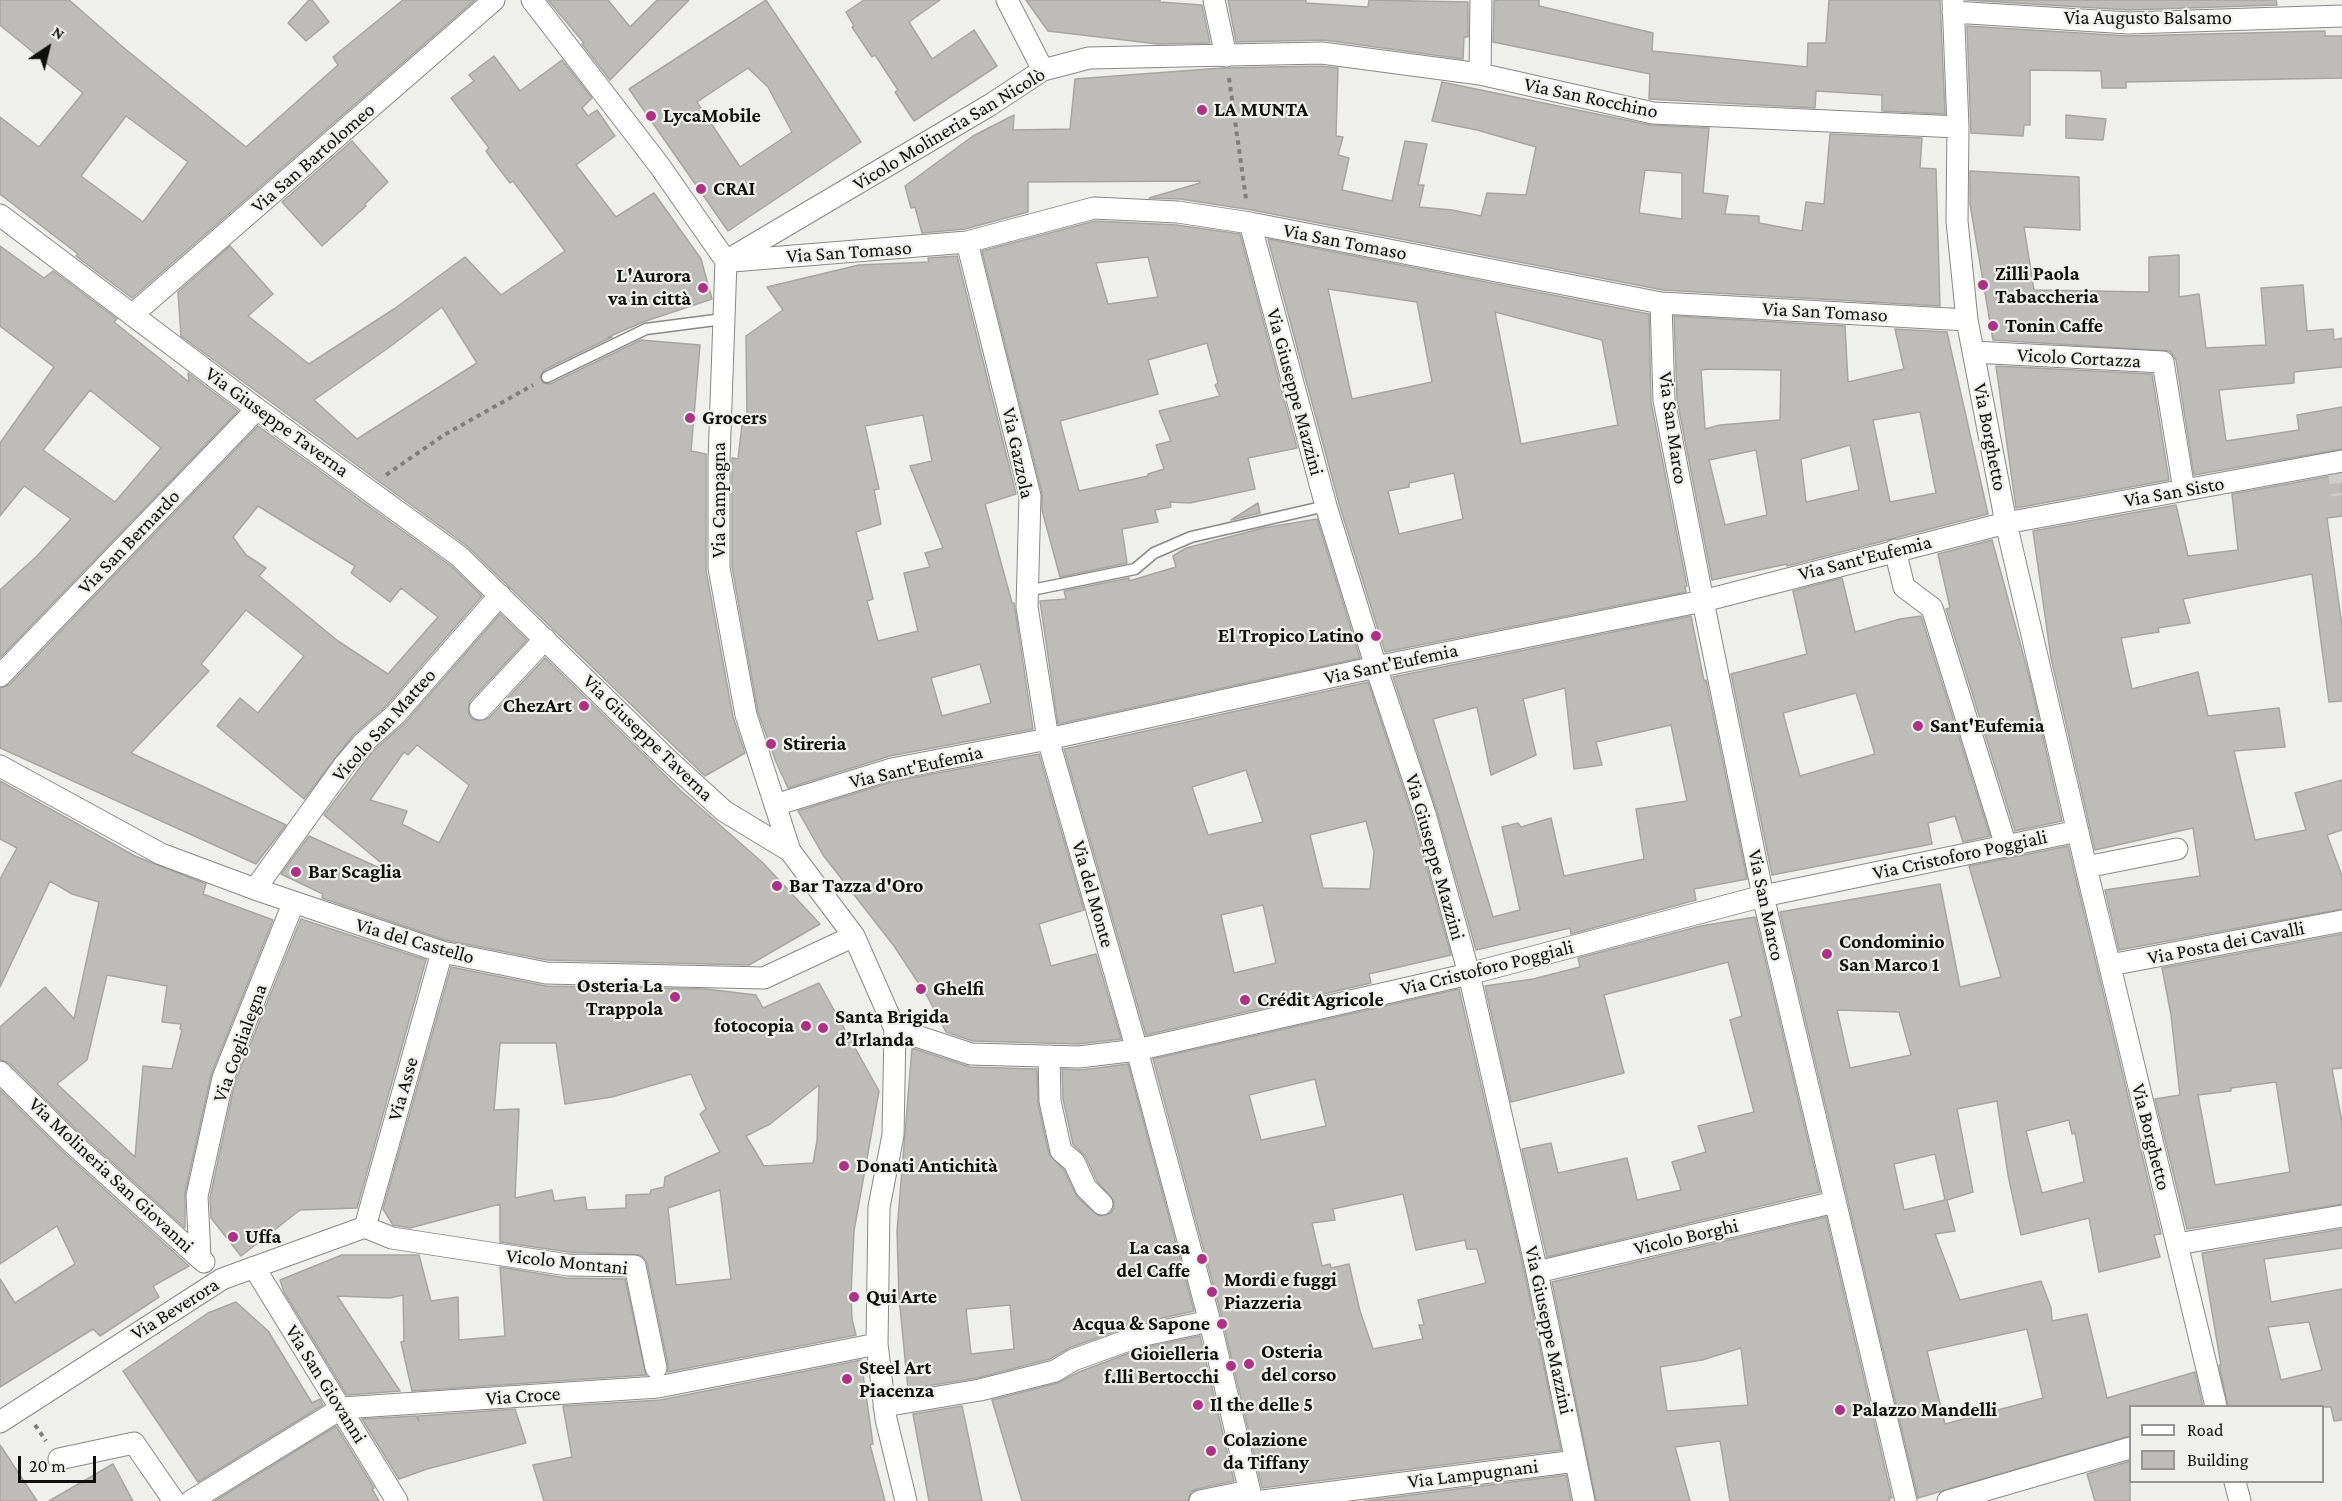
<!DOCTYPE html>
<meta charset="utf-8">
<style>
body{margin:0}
#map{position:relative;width:2342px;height:1501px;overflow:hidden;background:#eff0eb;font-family:"Crimson Pro",serif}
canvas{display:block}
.legend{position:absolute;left:2129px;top:1405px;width:195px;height:78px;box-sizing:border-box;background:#eff0eb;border:2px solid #959693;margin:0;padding:8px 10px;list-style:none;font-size:18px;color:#0f0f0e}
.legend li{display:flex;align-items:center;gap:12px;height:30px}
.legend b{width:30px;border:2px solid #959693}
.north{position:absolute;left:18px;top:18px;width:60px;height:60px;-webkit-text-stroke:4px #eff0eb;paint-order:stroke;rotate:35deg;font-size:16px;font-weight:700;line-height:24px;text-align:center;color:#0f0f0e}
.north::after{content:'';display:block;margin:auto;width:21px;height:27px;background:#0f0f0e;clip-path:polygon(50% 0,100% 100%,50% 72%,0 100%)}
.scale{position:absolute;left:18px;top:1456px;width:78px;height:27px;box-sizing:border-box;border:3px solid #0f0f0e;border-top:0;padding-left:8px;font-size:18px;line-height:21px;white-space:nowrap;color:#0f0f0e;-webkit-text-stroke:4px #eff0eb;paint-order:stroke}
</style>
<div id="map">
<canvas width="2342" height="1501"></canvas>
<ul class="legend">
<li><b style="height:8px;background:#fff"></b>Road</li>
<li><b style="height:16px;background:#bebcb8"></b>Building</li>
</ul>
<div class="north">N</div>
<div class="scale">20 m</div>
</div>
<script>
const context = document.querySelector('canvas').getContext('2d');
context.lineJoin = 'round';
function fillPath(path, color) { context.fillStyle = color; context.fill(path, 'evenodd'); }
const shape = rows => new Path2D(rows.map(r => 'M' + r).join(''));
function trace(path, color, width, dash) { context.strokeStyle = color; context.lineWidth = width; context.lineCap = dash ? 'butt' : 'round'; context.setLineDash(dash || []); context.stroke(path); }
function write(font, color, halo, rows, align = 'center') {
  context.font = font + ' "Crimson Pro",serif'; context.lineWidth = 4.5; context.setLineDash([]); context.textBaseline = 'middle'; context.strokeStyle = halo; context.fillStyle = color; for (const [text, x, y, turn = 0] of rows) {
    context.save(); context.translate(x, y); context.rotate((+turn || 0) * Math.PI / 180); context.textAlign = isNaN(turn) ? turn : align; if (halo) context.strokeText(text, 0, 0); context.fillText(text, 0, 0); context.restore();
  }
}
const building = shape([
 [0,0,69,0,124,48,246,147,338,65,333,57,403,0,475,0,132,298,76,256,78,254,0,194,0,117,39,147,83,93,0,25,0,0],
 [126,116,188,162,143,222,81,176,126,116],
 [309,0,312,0,329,22,306,41,288,23,309,0],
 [548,0,608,0,630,27,657,0,689,0,610,80,582,44,584,43,548,0],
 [766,0,861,142,728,231,629,89,766,0],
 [748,68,768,87,792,132,740,167,697,102,748,68],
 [864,0,940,0,909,22,932,59,974,30,997,66,914,121,895,92,898,90,875,55,872,57,852,27,854,26,846,12,864,0],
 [1026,0,1160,0,1160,2,1202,5,1210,43,1158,44,1048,31,1026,0],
 [1228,0,1306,0,1306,3,1368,7,1369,0,1468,2,1468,37,1464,37,1463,59,1324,40,1236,42,1228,0],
 [1499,0,1539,0,1539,6,1653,33,1652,51,1807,67,1808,43,1826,43,1829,0,1940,0,1945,114,1882,111,1882,95,1816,91,1815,108,1649,99,1650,74,1493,42,1494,1,1499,0],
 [1966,0,2276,0,2277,5,2129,10,1966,0],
 [1967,26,2128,36,2325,31,2325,36,2342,36,2342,78,2126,82,2126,88,2102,88,2101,71,2030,70,2030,125,2024,125,2023,136,1971,133,1967,26],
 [494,56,520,91,562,60,592,98,582,108,588,116,597,110,615,136,576,165,616,217,654,193,701,259,712,299,643,322,608,337,612,337,544,370,540,377,543,383,550,384,641,340,700,345,691,451,706,454,706,570,733,717,745,753,705,776,467,546,181,336,178,292,230,246,273,294,248,316,309,364,394,309,465,257,501,295,565,251,513,181,510,183,494,162,486,151,489,148,451,98,474,81,469,75,494,56],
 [442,307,477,363,357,439,314,400,391,346,442,307],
 [1321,66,1338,68,1336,136,1343,137,1338,155,1349,158,1342,190,1392,201,1405,141,1427,144,1418,185,1424,185,1419,207,1452,210,1481,216,1487,193,1526,195,1536,147,1477,130,1432,121,1442,82,1650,125,1709,128,1703,193,1728,196,1725,214,1759,216,1759,223,1802,231,1806,202,1824,204,1830,134,1922,138,1920,168,1936,169,1940,306,1663,290,1252,210,1180,199,1149,198,1200,183,1200,181,1028,182,1028,212,965,229,922,233,915,207,911,208,905,186,973,136,1014,115,1013,130,1070,129,1075,79,1222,68,1321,66],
 [1645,170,1682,173,1682,219,1639,213,1645,170],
 [2066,115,2106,119,2103,140,2066,138,2066,115],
 [352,141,388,182,365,204,366,206,322,246,282,202,352,141],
 [1970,171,2079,177,2080,230,2024,227,2034,290,2149,292,2149,257,2179,255,2179,297,2199,294,2206,348,2266,345,2261,288,2303,285,2307,331,2333,329,2334,340,2342,338,2342,367,2294,372,2294,383,2219,390,2226,441,2299,430,2297,415,2342,407,2342,449,2194,475,2176,360,2170,351,1993,340,1970,204,1970,171],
 [1095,221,1177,225,1240,234,1297,448,1248,458,1255,489,1190,503,1170,502,1171,507,1155,510,1158,522,1122,529,1127,563,1060,577,1042,510,1042,493,982,251,1095,221],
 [1148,257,1158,297,1108,304,1096,263,1148,257],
 [1207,343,1218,383,1215,385,1220,396,1159,411,1171,441,1156,445,1164,469,1148,474,1148,476,1079,491,1060,421,1158,394,1148,360,1207,343],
 [1268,239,1649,314,1651,402,1687,586,1685,587,1686,592,1385,652,1340,507,1268,239],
 [1328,289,1417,302,1432,382,1352,399,1328,289],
 [1495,312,1602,340,1618,425,1521,444,1495,312],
 [1454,473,1463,519,1399,534,1388,491,1409,487,1409,483,1454,473],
 [0,246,44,278,53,271,117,319,114,322,189,382,188,373,238,411,0,658,0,590,37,556,71,519,24,486,0,516,0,443,54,367,0,326,0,246],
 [90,390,161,448,115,502,43,450,90,390],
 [957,256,1016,494,985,504,1012,603,1014,603,1033,729,890,756,788,788,776,762,758,712,732,567,732,458,738,459,743,416,747,416,746,336,783,310,767,287,859,265,929,262,928,258,957,256],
 [923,415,932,461,910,466,943,548,925,553,930,567,904,573,918,631,878,641,867,601,873,599,856,532,881,524,874,490,879,489,865,426,923,415],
 [980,664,991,703,942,716,931,678,980,664],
 [1674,316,1845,326,1848,382,1904,369,1895,329,1947,332,1988,514,1787,566,1787,564,1712,580,1677,399,1674,316],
 [1710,369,1781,370,1780,420,1720,425,1705,429,1701,370,1710,369],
 [1920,412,1936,493,1890,502,1873,420,1920,412],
 [1850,445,1859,490,1806,502,1801,459,1850,445],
 [1756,450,1767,515,1725,525,1709,460,1756,450],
 [1996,366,2152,374,2169,480,2016,508,1996,366],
 [258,426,451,566,482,596,387,705,353,735,304,799,217,726,240,698,258,713,304,656,246,610,201,664,209,671,131,753,286,825,256,864,0,748,0,688,9,685,258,426],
 [258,506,355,566,351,573,390,602,401,588,438,617,388,674,338,641,259,576,266,568,246,555,233,537,258,506],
 [2342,474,2342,516,2327,518,2342,626,2342,701,2329,702,2312,574,2183,599,2190,623,2158,628,2159,632,2121,638,2132,689,2198,672,2208,716,2279,708,2285,747,2234,751,2255,840,2306,830,2295,793,2342,780,2342,830,2327,835,2342,876,2342,909,2119,950,2105,890,2200,876,2193,828,2095,850,2051,658,2033,531,2176,505,2188,556,2238,550,2232,494,2342,474],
 [1258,503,1260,513,1231,520,1258,503],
 [1317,519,1360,658,1058,724,1040,601,1066,599,1064,591,1129,578,1129,581,1176,567,1173,556,1186,548,1263,528,1317,519],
 [1992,540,2029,676,2062,821,2015,831,1946,609,1950,608,1938,554,1992,540],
 [1842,578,1855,632,1900,619,1921,616,1990,836,1963,842,1955,816,1928,823,1932,844,1772,875,1731,674,1807,654,1793,591,1842,578],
 [1856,693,1875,754,1800,776,1783,713,1856,693],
 [500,614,527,640,470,701,468,712,471,718,478,721,489,718,545,658,680,790,763,863,820,924,749,965,547,960,445,940,322,898,323,894,281,874,309,836,384,870,386,867,324,815,372,752,405,723,500,614],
 [417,745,469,785,439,843,402,824,407,811,370,800,404,752,408,755,417,745],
 [1691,616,1704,681,1706,680,1747,879,1694,889,1696,900,1571,934,1570,928,1476,950,1437,811,1393,677,1691,616],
 [1565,688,1574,769,1602,765,1596,742,1671,725,1687,801,1636,809,1644,859,1564,876,1551,818,1521,827,1518,823,1502,827,1520,910,1493,917,1433,719,1477,707,1491,775,1536,755,1523,699,1565,688],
 [1368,682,1413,818,1451,955,1369,974,1371,983,1146,1035,1064,749,1368,682],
 [1246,770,1263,822,1208,835,1192,787,1246,770],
 [1366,821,1374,852,1370,889,1323,888,1310,835,1366,821],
 [1263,905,1276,963,1234,973,1221,915,1263,905],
 [1039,754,1084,910,1039,924,1051,966,1096,954,1121,1039,1078,1044,973,1041,946,1032,927,996,894,946,823,855,798,811,895,781,1039,754],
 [0,781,135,856,206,884,203,894,273,920,211,1075,185,1193,185,1228,79,1132,9,1063,0,1060,0,1027,45,987,74,1019,99,902,72,894,50,881,0,987,0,879,17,848,0,839,0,781],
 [107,975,167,986,162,1022,181,1024,180,1029,182,1030,172,1069,143,1066,135,1157,57,1084,87,1060,107,975],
 [2068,846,2161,1234,2154,1235,2160,1257,2099,1272,2089,1218,2021,1235,2008,1175,1997,1101,1957,1109,1973,1192,1947,1200,1955,1231,1935,1234,1960,1300,2041,1281,2051,1308,2052,1321,2087,1314,2107,1398,2195,1372,2203,1407,2130,1407,2130,1436,1918,1498,1780,912,1940,884,1960,987,2001,977,1969,866,2068,846],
 [1837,1010,1899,1012,1911,1055,1850,1068,1837,1010],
 [2069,1120,2072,1134,2075,1133,2084,1182,2042,1193,2026,1131,2069,1120],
 [1935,1154,1945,1200,1904,1210,1894,1164,1935,1154],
 [2027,1329,2043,1398,1945,1424,1927,1351,2027,1329],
 [1755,917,1820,1192,1547,1257,1522,1149,1551,1143,1558,1173,1627,1158,1637,1200,1681,1190,1672,1162,1706,1152,1698,1126,1754,1112,1730,1020,1742,1016,1728,962,1604,995,1624,1073,1511,1102,1485,986,1533,979,1580,967,1578,958,1701,926,1755,917],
 [301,919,426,960,357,1208,300,1210,241,1256,211,1218,210,1197,235,1082,301,919],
 [2342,934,2342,1068,2332,1069,2342,1122,2342,1204,2187,1229,2155,1099,2180,1095,2171,1015,2162,968,2342,934],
 [2276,1082,2290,1172,2215,1185,2198,1095,2231,1091,2231,1088,2276,1082],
 [451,967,546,986,706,989,756,995,763,1008,819,983,879,1091,854,1231,851,1294,852,1319,856,1335,668,1372,668,1365,647,1263,641,1255,569,1252,500,1242,500,1204,410,1228,393,1225,383,1209,451,967],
 [500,1043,556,1043,565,1104,612,1097,691,1074,706,1109,700,1114,720,1152,665,1177,664,1187,651,1190,650,1194,626,1195,626,1208,587,1210,585,1197,554,1201,552,1190,515,1198,519,1109,494,1110,500,1043],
 [819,1085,817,1141,813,1163,764,1166,746,1136,770,1124,819,1085],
 [720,1190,731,1279,676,1285,668,1208,720,1190],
 [1459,989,1525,1275,1561,1450,1262,1488,1222,1318,1153,1059,1459,989],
 [1315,1079,1326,1126,1261,1140,1249,1095,1315,1079],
 [1403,1194,1416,1250,1465,1240,1467,1249,1477,1249,1486,1283,1418,1300,1424,1325,1419,1325,1423,1339,1373,1349,1360,1311,1349,1264,1331,1268,1330,1264,1322,1266,1312,1223,1335,1220,1333,1209,1403,1194],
 [912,1048,970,1067,1037,1069,1038,1104,1049,1154,1064,1170,1077,1197,1099,1216,1111,1213,1114,1208,1114,1201,1097,1181,1085,1156,1073,1144,1063,1099,1062,1069,1081,1070,1128,1064,1194,1311,1136,1324,1069,1348,1050,1359,977,1378,908,1389,899,1297,897,1231,912,1048],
 [1010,1305,1014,1349,971,1354,966,1309,1010,1305],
 [0,1090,61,1150,189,1266,153,1286,159,1297,100,1336,93,1329,0,1387,0,1279,15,1303,75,1264,57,1226,0,1264,0,1090],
 [1826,1217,1892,1498,1889,1497,1890,1501,1730,1501,1720,1441,1675,1447,1690,1501,1596,1501,1552,1282,1826,1217],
 [1741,1348,1748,1405,1667,1411,1660,1367,1702,1360,1741,1348],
 [2342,1229,2342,1248,2264,1259,2271,1302,2342,1289,2342,1420,2334,1421,2331,1407,2228,1407,2219,1365,2221,1365,2202,1253,2342,1229],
 [2309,1322,2322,1370,2281,1380,2268,1327,2309,1322],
 [342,1255,419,1255,431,1301,458,1297,459,1340,505,1336,500,1267,566,1278,625,1279,646,1375,412,1391,401,1342,404,1341,403,1295,390,1298,337,1296,400,1391,347,1395,284,1292,280,1280,342,1255],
 [236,1302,268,1331,312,1403,320,1399,323,1405,198,1482,123,1371,208,1313,236,1302],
 [1200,1336,1234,1481,1197,1489,1191,1492,1188,1501,1022,1501,992,1400,1058,1383,1079,1372,1143,1348,1200,1336],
 [861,1360,873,1444,870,1445,885,1501,544,1501,533,1465,572,1457,563,1406,660,1400,861,1360],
 [962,1406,982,1501,929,1501,913,1414,962,1406],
 [515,1409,526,1443,427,1469,399,1479,362,1419,416,1416,419,1421,418,1416,515,1409],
 [336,1426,374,1488,372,1489,379,1501,215,1501,336,1426],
 [0,1445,37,1501,0,1501,0,1445],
 [2130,1461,2130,1501,2095,1501,2087,1474,2130,1461],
 [113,1464,133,1501,49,1501,113,1464],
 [1566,1475,1571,1501,1364,1501,1566,1475]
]);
const streetTunnel = shape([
 [2337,462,2342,495]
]);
const path = shape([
 [1229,78,1246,199],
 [386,475,444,435,533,385],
 [35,1425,46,1441]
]);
const lane = shape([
 [547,377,646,329,723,319],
 [1027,591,1135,569,1154,553,1191,537,1326,506]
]);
const street = shape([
 [532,0,659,165,726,261,719,460,719,568,746,715,790,851,854,936,895,1029,893,1135,879,1207,877,1344,886,1419,906,1501],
 [1007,0,1043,70],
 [1214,0,1226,56],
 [1953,0,1958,127,1957,221,1967,320,2006,523,2086,867,2216,1406],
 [1953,12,2129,23,2342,16],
 [1480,74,1481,0],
 [0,215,257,409,459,556,667,759,724,811,790,851],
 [1250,223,1326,506,1376,667,1425,814,1469,974,1537,1272,1584,1501],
 [967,242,1030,496,1027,607,1048,739,1137,1050,1211,1326,1252,1501],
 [726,261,990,105,1043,70,1089,58,1322,53,1480,74,1653,113,1958,127],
 [732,261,967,242,1094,208,1178,212,1250,223,1661,303,1967,320],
 [1661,303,1664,400,1703,601,1763,896,1906,1501],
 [132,315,494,0],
 [1973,352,2163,362,2184,490],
 [1895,550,1904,587,1932,608,2006,846],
 [0,676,257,409],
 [480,709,545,639],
 [0,766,161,854,255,889,442,952,546,973,764,978,854,936],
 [775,805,892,769,1048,739,1376,667,1703,601,2006,523,2342,461],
 [2086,867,2177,849],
 [255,889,345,764,363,743,396,714,500,595],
 [2110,965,2342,921],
 [895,1029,971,1054,1079,1057,1137,1050,1469,974,1763,896,2078,831],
 [1049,1056,1050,1101,1061,1151,1074,1162,1086,1188,1102,1204],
 [0,1072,70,1141,204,1262],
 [365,1227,392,1238,568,1265,635,1266,656,1368],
 [365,1227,442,952],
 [2177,1244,2342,1216],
 [200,1257,197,1196,223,1078,293,904],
 [254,1267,397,1501],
 [1537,1272,1835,1202],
 [884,1406,980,1390,1055,1371,1073,1360,1140,1336,1210,1321],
 [0,1422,222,1279,365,1227],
 [59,1459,134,1443,174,1501],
 [2235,1482,2240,1501],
 [191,1501,342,1408,658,1387,877,1344],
 [1200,1501,1249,1491],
 [1263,1501,1576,1461],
 [1948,1501,2130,1448]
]);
const markers = [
 [1202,110,6,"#ac3286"],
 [651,116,6,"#ac3286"],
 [701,189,6,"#ac3286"],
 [1983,285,6,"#ac3286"],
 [703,288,6,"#ac3286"],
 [1993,326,6,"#ac3286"],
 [690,418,6,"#ac3286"],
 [1376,636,6,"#ac3286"],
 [584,706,6,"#ac3286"],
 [1918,726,6,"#ac3286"],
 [771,744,6,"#ac3286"],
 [296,872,6,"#ac3286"],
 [777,886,6,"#ac3286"],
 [1827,954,6,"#ac3286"],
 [921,989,6,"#ac3286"],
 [675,997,6,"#ac3286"],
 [1245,1000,6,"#ac3286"],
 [806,1026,6,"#ac3286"],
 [823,1028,6,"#ac3286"],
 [844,1166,6,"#ac3286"],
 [233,1237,6,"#ac3286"],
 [1202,1259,6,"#ac3286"],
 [1212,1292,6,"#ac3286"],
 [854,1297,6,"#ac3286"],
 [1222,1324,6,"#ac3286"],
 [1249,1364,6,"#ac3286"],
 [1231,1366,6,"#ac3286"],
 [847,1379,6,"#ac3286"],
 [1198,1405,6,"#ac3286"],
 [1840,1410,6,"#ac3286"],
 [1211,1451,6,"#ac3286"]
];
const streetNames = [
 ["Via Augusto Balsamo",2148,18],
 ["Via San Rocchino",1591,98,12],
 ["Vicolo Molineria San Nicolò",949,129,-31],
 ["Via San Bartolomeo",313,158,-41],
 ["Via San Tomaso",1345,242,11],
 ["Via San Tomaso",849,252,-4],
 ["Via San Tomaso",1825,312,3],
 ["Vicolo Cortazza",2079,358,3],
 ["Via Giuseppe Mazzini",1295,392,75],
 ["Via Giuseppe Taverna",277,422,36],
 ["Via San Marco",1673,428,82],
 ["Via Borghetto",1990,437,79],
 ["Via Gazzola",1018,453,78],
 ["Via San Sisto",2174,492,-10],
 ["Via Campagna",719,500,-90],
 ["Via San Bernardo",129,542,-46],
 ["Via Sant'Eufemia",1865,558,-14],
 ["Via Sant'Eufemia",1391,664,-12],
 ["Vicolo San Matteo",384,725,-48],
 ["Via Giuseppe Taverna",648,738,44],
 ["Via Sant'Eufemia",916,767,-13],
 ["Via Cristoforo Poggiali",1960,855,-12],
 ["Via Giuseppe Mazzini",1435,857,74],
 ["Via del Monte",1093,894,74],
 ["Via San Marco",1766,905,78],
 ["Via del Castello",415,941,16],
 ["Via Posta dei Cavalli",2226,943,-11],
 ["Via Cristoforo Poggiali",1487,968,-14],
 ["Via Coglialegna",240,1043,-70],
 ["Via Asse",403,1089,-74],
 ["Via Borghetto",2151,1137,76],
 ["Via Molineria San Giovanni",111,1175,43],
 ["Vicolo Borghi",1686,1237,-13],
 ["Vicolo Montani",567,1262,6],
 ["Via Beverora",175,1309,-32],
 ["Via Giuseppe Mazzini",1549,1330,78],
 ["Via San Giovanni",326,1384,58],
 ["Via Croce",523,1396,-4],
 ["Via Lampugnani",1473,1474,-7]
];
const poiNames = [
 ["LA MUNTA",1214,110],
 ["LycaMobile",663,116],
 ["CRAI",713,189],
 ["Zilli Paola",1995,274],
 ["Tabaccheria",1995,297],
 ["L'Aurora",691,276,"right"],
 ["va in città",691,299,"right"],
 ["Tonin Caffe",2005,326],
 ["Grocers",702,418],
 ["El Tropico Latino",1364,636,"right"],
 ["ChezArt",572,706,"right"],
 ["Sant'Eufemia",1930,726],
 ["Stireria",783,744],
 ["Bar Scaglia",308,872],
 ["Bar Tazza d'Oro",789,886],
 ["Condominio",1839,942],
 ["San Marco 1",1839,965],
 ["Osteria La",663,986,"right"],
 ["Trappola",663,1009,"right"],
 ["Ghelfi",933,989],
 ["Crédit Agricole",1257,1000],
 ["Santa Brigida",835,1017],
 ["d’Irlanda",835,1040],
 ["fotocopia",794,1026,"right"],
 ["Donati Antichità",856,1166],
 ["Uffa",245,1237],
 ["La casa",1190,1248,"right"],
 ["del Caffe",1190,1271,"right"],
 ["Mordi e fuggi",1224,1280],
 ["Piazzeria",1224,1303],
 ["Qui Arte",866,1297],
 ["Acqua & Sapone",1210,1324,"right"],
 ["Osteria",1261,1352],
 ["del corso",1261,1375],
 ["Gioielleria",1219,1354,"right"],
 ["f.lli Bertocchi",1219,1377,"right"],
 ["Steel Art",859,1368],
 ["Piacenza",859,1391],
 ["Il the delle 5",1210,1405],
 ["Palazzo Mandelli",1852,1410],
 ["Colazione",1223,1440],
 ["da Tiffany",1223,1463]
];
fillPath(building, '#bebcb8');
trace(building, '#a7a5a1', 1.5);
trace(streetTunnel, '#cdceca', 21, [21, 10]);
trace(lane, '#888884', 13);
trace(street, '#888884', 23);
trace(path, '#7e7f7c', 4, [4.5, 4.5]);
trace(lane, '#fff', 10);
trace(street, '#fff', 21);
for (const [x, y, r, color] of markers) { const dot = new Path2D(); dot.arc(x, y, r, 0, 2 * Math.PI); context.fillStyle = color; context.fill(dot); trace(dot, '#eff0eb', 2); }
write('20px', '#0f0f0e', '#eff0eb', streetNames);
write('bold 20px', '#0f0f0e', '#eff0eb', poiNames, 'left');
</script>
